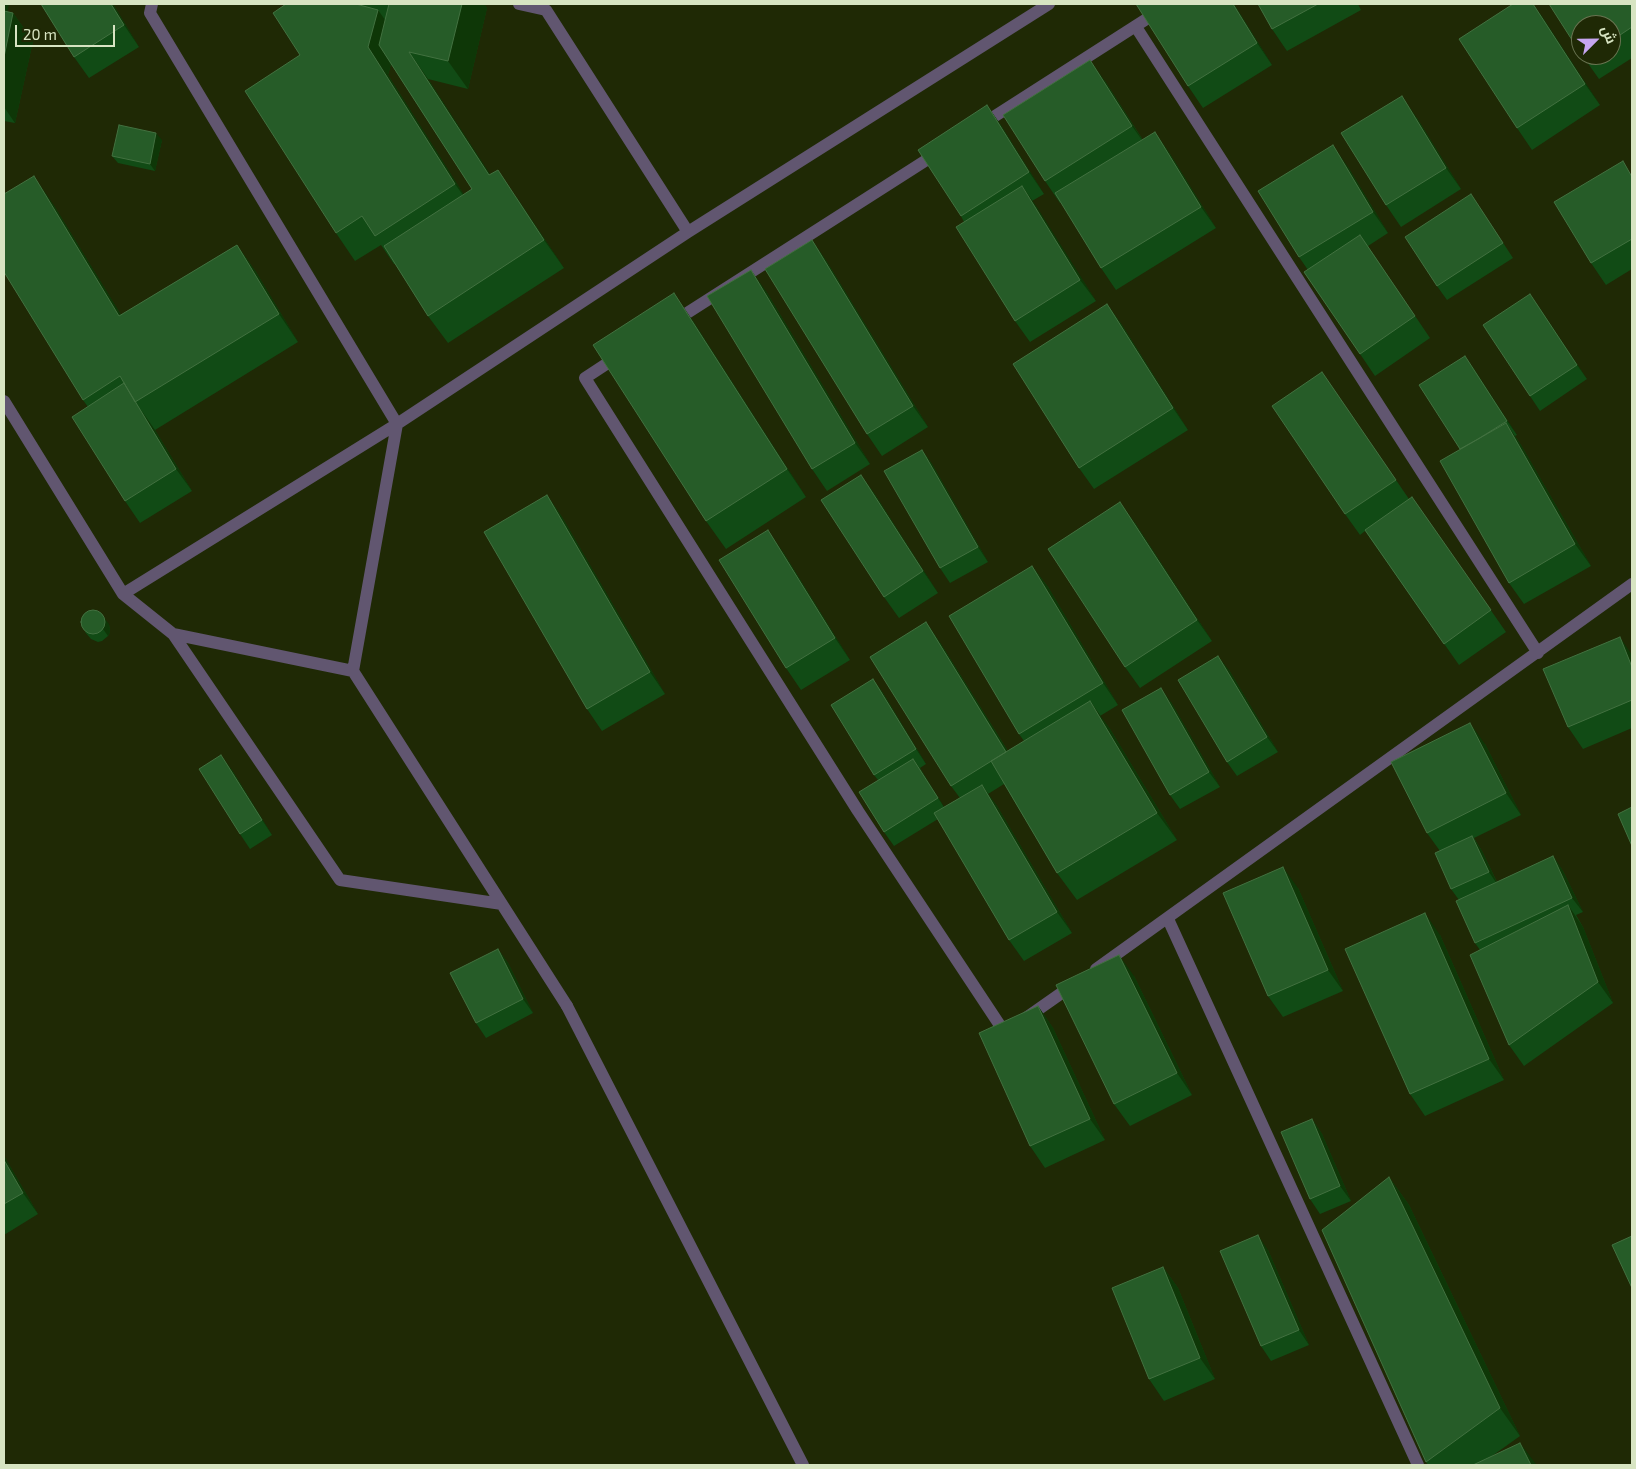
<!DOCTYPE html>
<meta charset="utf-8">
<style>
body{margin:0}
#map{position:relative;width:1636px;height:1469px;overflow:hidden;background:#1f2905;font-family:"Exo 2",Cairo,sans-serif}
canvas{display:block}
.frame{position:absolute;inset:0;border:5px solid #d7e4c2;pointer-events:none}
.north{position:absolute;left:1571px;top:15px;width:50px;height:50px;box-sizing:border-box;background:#1f2905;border:1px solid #697451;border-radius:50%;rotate:67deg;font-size:14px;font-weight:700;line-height:20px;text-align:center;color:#d7e4c2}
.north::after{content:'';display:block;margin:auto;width:18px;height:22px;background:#c6a6f0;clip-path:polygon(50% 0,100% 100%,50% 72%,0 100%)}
.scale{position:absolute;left:15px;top:25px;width:100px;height:22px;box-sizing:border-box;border:2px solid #d7e4c2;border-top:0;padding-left:6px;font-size:15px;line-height:18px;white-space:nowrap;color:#d7e4c2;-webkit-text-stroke:4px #1f2905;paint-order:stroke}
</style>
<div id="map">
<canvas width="1636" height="1469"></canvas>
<div class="frame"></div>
<div class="north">ش</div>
<div class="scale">20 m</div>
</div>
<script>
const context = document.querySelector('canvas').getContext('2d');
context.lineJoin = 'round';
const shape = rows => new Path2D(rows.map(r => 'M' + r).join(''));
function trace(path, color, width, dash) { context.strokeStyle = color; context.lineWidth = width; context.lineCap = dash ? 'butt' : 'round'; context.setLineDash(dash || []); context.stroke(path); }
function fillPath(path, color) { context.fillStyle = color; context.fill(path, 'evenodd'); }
const service = shape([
 [152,4,150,13,397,424,353,671,567,1006],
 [519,4,546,10,688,232],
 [4,401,123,594,173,634,353,671],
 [123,594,397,424,688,232,1049,4],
 [173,634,340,880,502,904]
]);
const minor = shape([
 [1136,27,1538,653],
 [981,125,1170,4],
 [673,322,939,152],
 [620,355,585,378,858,811,1005,1033,1010,1030],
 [1168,919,1418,1465],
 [1096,969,1632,584],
 [567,1006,803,1465],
 [1026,1018,1073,985]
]);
const wall = shape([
 [4,4,8,12,13,13,33,41,15,123,4,121],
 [41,4,113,4,139,47,89,78,74,57],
 [286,4,484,4,487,8,468,89,428,79,490,175,517,198,564,268,448,343,428,316,395,264,394,264,381,245,355,261,336,233,300,55],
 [391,64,472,189,464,195,388,75],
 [1137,4,1234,4,1272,65,1203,108,1188,86],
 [1258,4,1358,4,1361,10,1287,51,1272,29],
 [1533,4,1600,105,1532,150,1517,128],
 [1632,4,1632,58,1599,79,1582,55,1611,55,1611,25],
 [1105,81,1143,140,1155,132,1170,154,1216,228,1116,290,1101,268,1061,202,1060,203,1045,181],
 [987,105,1002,127,1044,194,1032,201,1096,301,1030,342,1015,321,964,222,961,216],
 [1417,118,1461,189,1401,227,1386,205],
 [162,140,155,171,118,163,112,156],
 [1348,167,1388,233,1368,246,1430,338,1375,376,1360,354,1308,270,1299,257],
 [1632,175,1632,269,1606,285,1591,263],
 [53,204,121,315,237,245,256,272,298,342,155,430,192,491,140,523,125,501,88,407,83,400],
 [1481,209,1513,258,1447,300,1437,286],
 [812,240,827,262,928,427,882,456,867,434],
 [766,291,870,464,827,491,812,469],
 [1530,294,1587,379,1540,411,1530,396],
 [1107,304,1122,325,1188,430,1094,489,1079,468],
 [693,321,806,497,726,549,706,521],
 [1465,356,1517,435,1515,436,1521,445,1591,566,1524,604,1509,583,1460,449],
 [1322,372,1409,499,1412,497,1506,632,1459,665,1365,531,1360,535,1345,514],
 [922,450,932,464,988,562,950,583,940,568],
 [861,475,876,496,938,593,899,618,884,597],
 [547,495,562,517,665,694,602,731,587,709],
 [1135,523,1212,641,1140,688,1125,667],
 [783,552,850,660,801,690,786,668],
 [1032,566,1048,587,1118,705,1100,716,1110,729,1177,840,1077,900,1057,873,1004,784,988,794,997,806,1072,933,1024,961,1009,940,938,819,894,846,884,832,878,780,874,775,873,679,883,693,926,764,920,768,944,807,960,798,951,786,926,622,941,644,1008,751,1024,741,1019,734],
 [109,624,110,632,108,636,102,641,98,642,91,639,85,632],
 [1632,655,1632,728,1583,749,1568,727],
 [1229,670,1278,752,1237,776,1227,762],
 [1171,702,1220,787,1180,809,1170,795],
 [1485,744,1521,815,1474,838,1482,851,1497,882,1553,856,1563,871,1583,912,1576,915,1583,927,1613,1003,1524,1066,1509,1045,1480,950,1475,943,1459,900,1451,889,1440,851,1427,833],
 [232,770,272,835,250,849,240,834],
 [1298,888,1343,991,1283,1017,1268,996],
 [1440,935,1504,1080,1425,1116,1410,1094],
 [498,949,508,963,533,1013,486,1038,476,1023],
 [1134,976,1192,1095,1130,1126,1114,1104],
 [1038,1006,1053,1028,1105,1140,1045,1168,1030,1146],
 [1312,1119,1322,1134,1351,1201,1320,1214,1310,1199],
 [4,1156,38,1214,4,1235],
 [1389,1177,1409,1205,1520,1436,1492,1456,1536,1465,1428,1465,1426,1462],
 [1268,1250,1309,1345,1271,1361,1261,1346],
 [1163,1267,1178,1288,1215,1379,1164,1401,1149,1379]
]);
const shadedWall = shape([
 [4,4,9,4,4,30],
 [111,4,113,4,139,47,124,25],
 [462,4,484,4,487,8,468,89,448,61],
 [1233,4,1234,4,1272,65,1257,43],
 [1533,4,1542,16,1600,105,1585,84],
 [378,10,398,38,388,75,475,212,455,184,368,47],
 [13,13,33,41,15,123,4,107,4,57],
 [409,52,428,79,509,203,489,175],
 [1090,60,1105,81,1147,147,1132,126],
 [1402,96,1417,118,1461,189,1446,168],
 [987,105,1002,127,1044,194,1029,172],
 [1155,132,1170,154,1216,228,1201,207],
 [156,133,162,140,155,171,150,164],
 [1333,145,1348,167,1388,233,1373,212],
 [498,170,517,198,564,268,544,240],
 [34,176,53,204,139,344,119,316],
 [1022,186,1037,207,1096,301,1080,280],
 [812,240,827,262,928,427,913,406],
 [237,245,256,272,298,342,279,314],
 [751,270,766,291,870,464,855,443],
 [674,293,693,321,806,497,787,469],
 [1530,294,1540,308,1587,379,1577,365],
 [1107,304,1122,325,1188,430,1173,408],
 [1465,356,1475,370,1517,435,1507,421],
 [141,410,155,430,192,491,176,469],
 [1506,423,1521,445,1591,566,1575,544],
 [922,450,932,464,988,562,978,547],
 [861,475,876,496,938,593,923,571],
 [547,495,562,517,665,694,650,672],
 [1120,502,1135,523,1212,641,1197,620],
 [768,530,783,552,850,660,835,638],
 [1032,566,1048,587,1118,705,1103,683],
 [103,616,109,624,110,632,108,636,103,629],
 [926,622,941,644,1022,774,1007,752],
 [1620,637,1632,655,1632,667],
 [1218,656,1229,670,1278,752,1267,737],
 [873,679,883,693,926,764,916,749],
 [1161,688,1171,702,1220,787,1209,772],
 [1090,701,1110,729,1177,840,1157,813],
 [1470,723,1485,744,1521,815,1506,793],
 [221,755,232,770,272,835,262,820],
 [913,759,923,773,948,813,938,798],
 [982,785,997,806,1072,933,1057,912],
 [1472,836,1482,851,1499,887,1489,872],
 [1553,856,1563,871,1583,912,1572,898],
 [1283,867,1298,888,1343,991,1328,970],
 [1568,905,1583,927,1613,1003,1598,982],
 [1425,913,1440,935,1504,1080,1489,1059],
 [498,949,508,963,533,1013,523,999],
 [1119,955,1134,976,1192,1095,1177,1073],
 [1038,1006,1053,1028,1105,1140,1090,1119],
 [1312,1119,1322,1134,1351,1201,1340,1186],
 [4,1156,38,1214,23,1193,4,1160],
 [1389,1177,1409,1205,1520,1436,1500,1408],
 [1258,1235,1268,1250,1309,1345,1299,1330],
 [1163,1267,1178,1288,1215,1379,1200,1358],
 [1520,1443,1536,1464,1536,1465,1531,1465]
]);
const building = shape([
 [41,4,111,4,124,25,74,57,41,4],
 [286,4,356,4,378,10,368,47,455,184,375,236,362,216,336,233,245,91,300,55,273,13,286,4],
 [389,4,462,4,448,61,409,52,489,175,498,170,544,240,428,316,384,246,472,189,379,45,389,4],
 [1136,4,1233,4,1257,43,1188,86,1136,4],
 [1258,4,1318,4,1272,29,1258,4],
 [1513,4,1533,4,1585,84,1517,128,1459,39,1513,4],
 [1549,4,1632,4,1632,27,1611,41,1611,25,1581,25,1581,54,1549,4],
 [4,11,13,13,4,57,4,11],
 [1582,55,1588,55,1584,58,1582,55],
 [1090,60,1132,126,1045,181,1003,115,1090,60],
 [1402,96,1446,168,1386,205,1341,133,1402,96],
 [987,105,1029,172,961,216,918,150,987,105],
 [119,125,156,133,150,164,112,156,119,125],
 [1155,132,1201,207,1101,268,1055,193,1155,132],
 [1333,145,1373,212,1299,257,1258,191,1333,145],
 [1623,161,1632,177,1632,239,1591,263,1554,202,1623,161],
 [34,176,119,316,237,245,279,314,135,402,120,376,83,400,4,272,4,194,34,176],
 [1022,186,1080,280,1015,321,956,227,1022,186],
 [1471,194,1503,243,1437,286,1405,237,1471,194],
 [1360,235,1415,316,1360,354,1304,272,1360,235],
 [812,240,913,406,867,434,765,269,812,240],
 [751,270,855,443,812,469,707,296,751,270],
 [674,293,787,469,706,521,593,345,674,293],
 [1530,294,1577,365,1530,396,1483,325,1530,294],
 [1107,304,1173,408,1079,468,1013,364,1107,304],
 [1465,356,1507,421,1478,439,1460,449,1419,385,1465,356],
 [1322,372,1396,480,1345,514,1272,406,1322,372],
 [124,383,176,469,125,501,72,417,124,383],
 [1506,423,1575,544,1509,583,1440,461,1506,423],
 [922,450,978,547,940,568,884,471,922,450],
 [861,475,923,571,884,597,821,500,861,475],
 [547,495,650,672,587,709,484,532,547,495],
 [1412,497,1491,610,1444,644,1365,530,1412,497],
 [1120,502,1197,620,1125,667,1048,549,1120,502],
 [768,530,835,638,786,668,719,560,768,530],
 [1032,566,1103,683,1019,734,949,616,1032,566],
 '81 622a12 12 0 1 1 24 0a12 12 0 1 1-24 0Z',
 [926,622,1006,752,951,786,870,657,926,622],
 [1620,637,1632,667,1632,700,1568,727,1543,669,1620,637],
 [1218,656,1267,737,1227,762,1178,680,1218,656],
 [873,679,916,749,874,775,831,705,873,679],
 [1161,688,1209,772,1170,795,1122,710,1161,688],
 [1090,701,1157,813,1057,873,991,761,1090,701],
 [1470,723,1506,793,1427,833,1391,762,1470,723],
 [221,755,262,820,240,834,199,769,221,755],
 [913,759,938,798,884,832,859,792,913,759],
 [982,785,1057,912,1009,940,934,813,982,785],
 [1632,807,1632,846,1618,814,1632,807],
 [1472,836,1489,872,1451,889,1435,853,1472,836],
 [1553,856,1572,898,1475,943,1456,901,1553,856],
 [1283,867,1328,970,1268,996,1223,893,1283,867],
 [1568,905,1598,982,1509,1045,1470,955,1568,905],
 [1425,913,1489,1059,1410,1094,1345,949,1425,913],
 [498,949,523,999,476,1023,450,973,498,949],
 [1119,955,1177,1073,1114,1104,1056,985,1119,955],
 [1038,1006,1090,1119,1030,1146,979,1033,1038,1006],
 [1312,1119,1340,1186,1310,1199,1281,1132,1312,1119],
 [4,1160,23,1193,4,1204,4,1160],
 [1389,1177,1500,1408,1426,1462,1322,1230,1389,1177],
 [1258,1235,1299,1330,1261,1346,1220,1251,1258,1235],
 [1632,1236,1632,1288,1612,1245,1632,1236],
 [1163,1267,1200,1358,1149,1379,1112,1288,1163,1267],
 [1520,1443,1531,1465,1473,1465,1520,1443]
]);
trace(service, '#615670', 12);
trace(minor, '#615670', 12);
fillPath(wall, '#114b15');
fillPath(shadedWall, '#0e3707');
fillPath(building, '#265c28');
trace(building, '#427140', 1);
</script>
